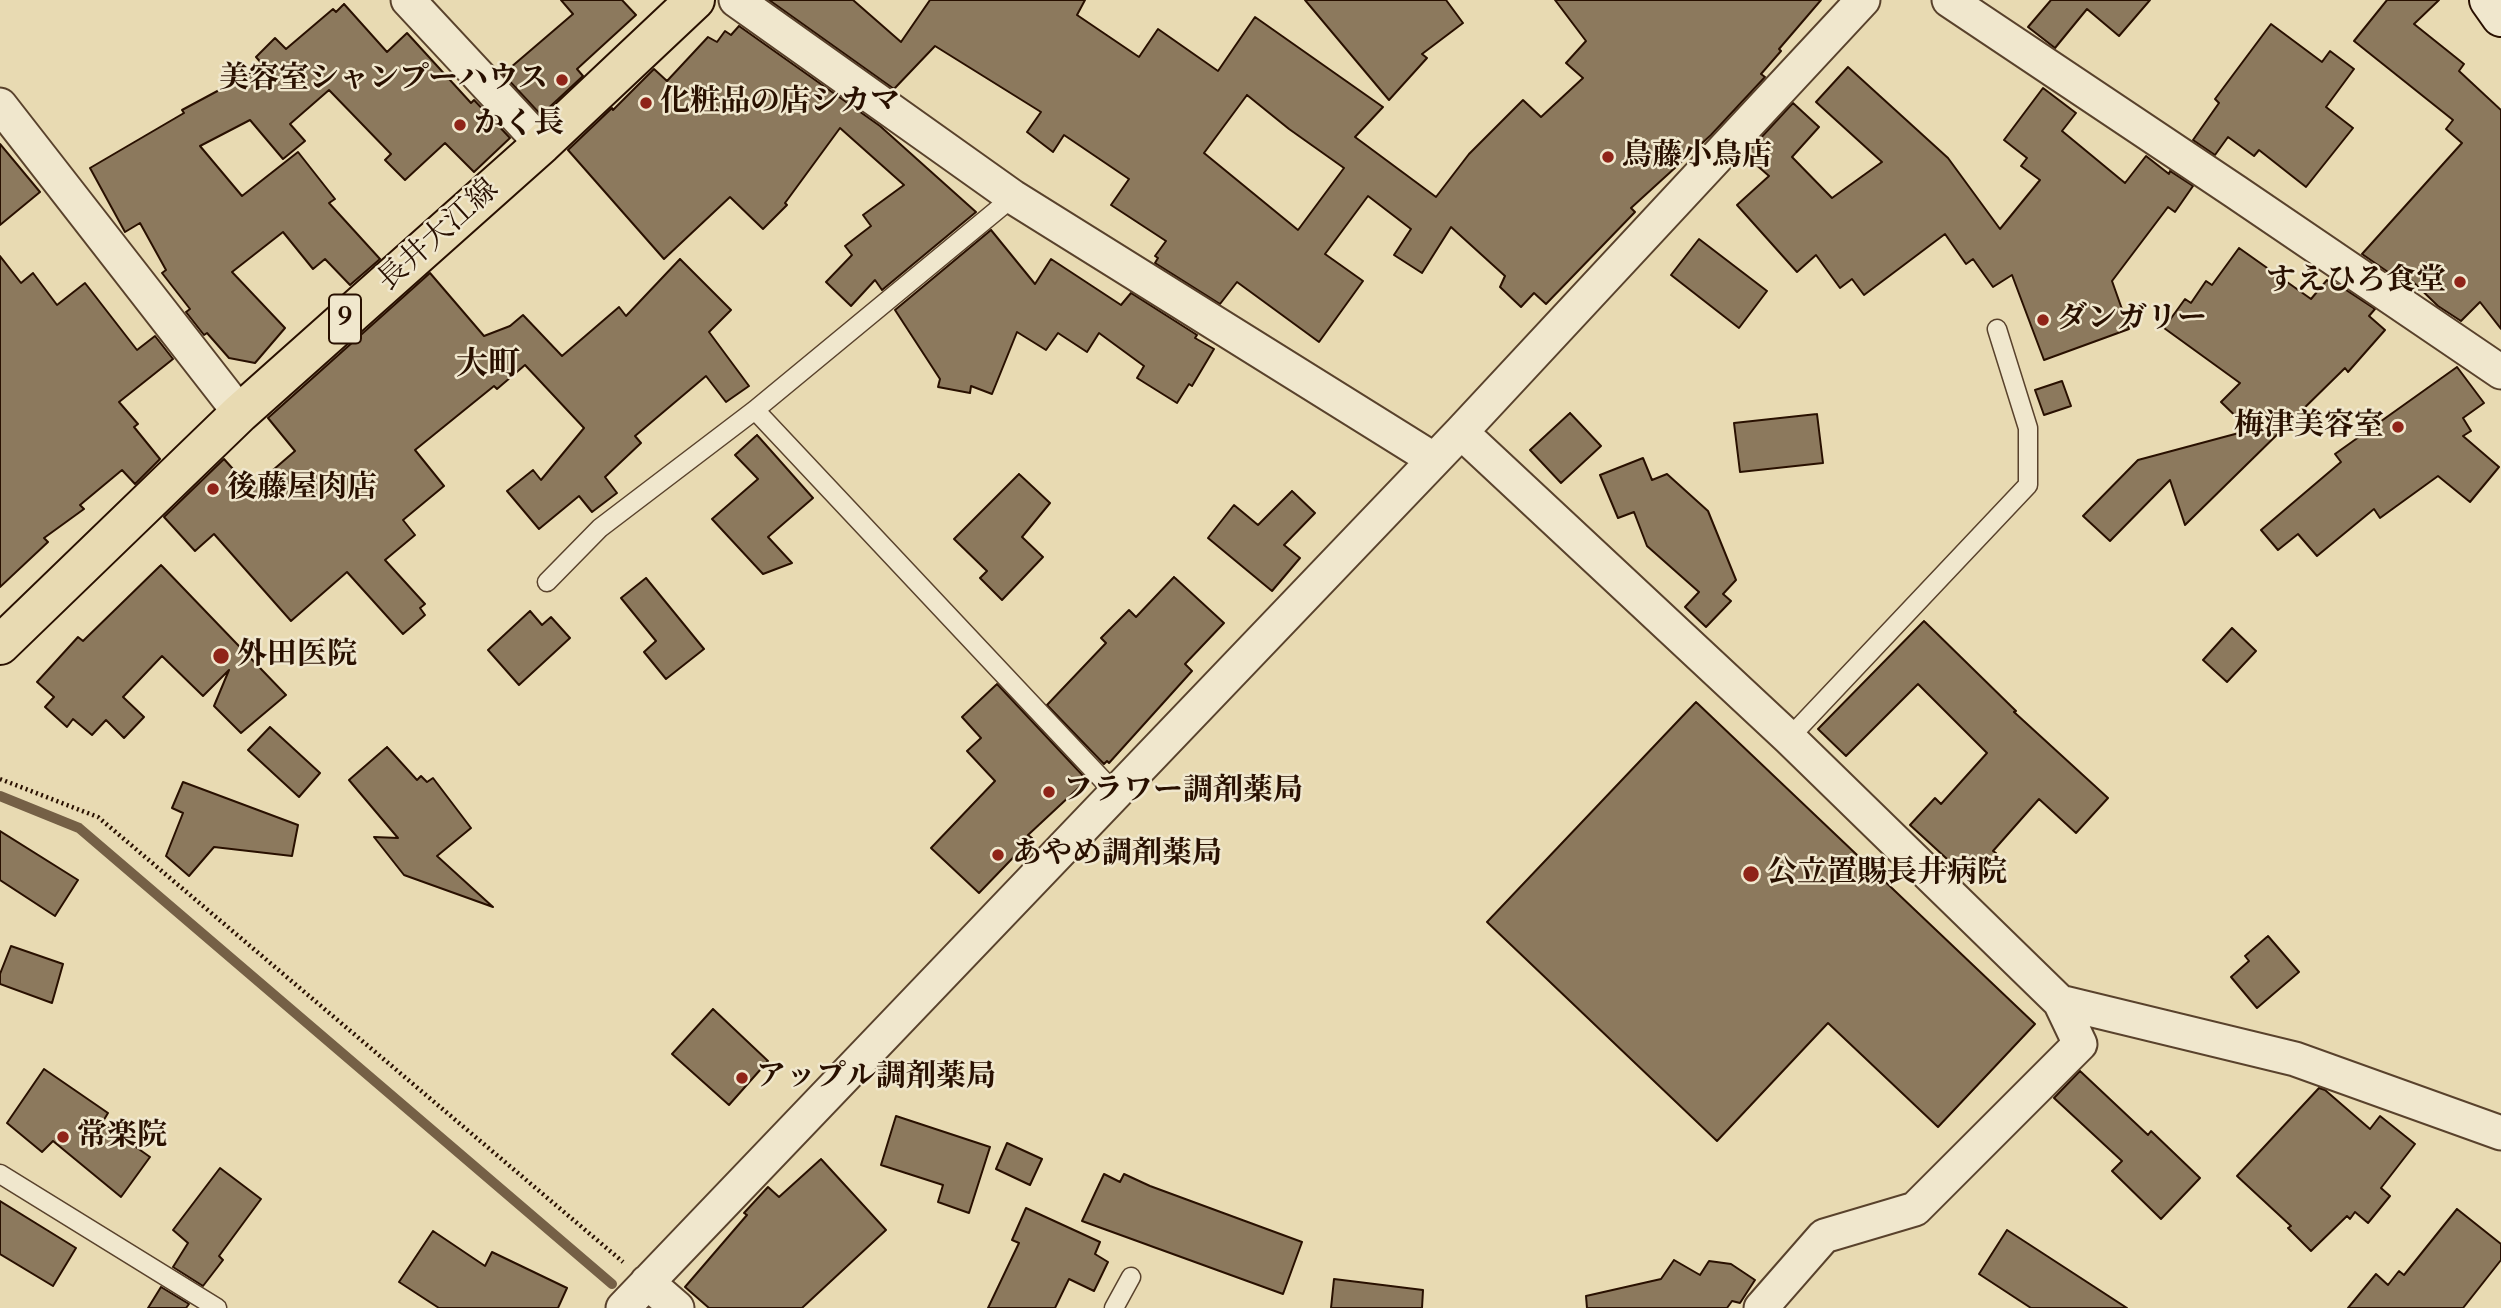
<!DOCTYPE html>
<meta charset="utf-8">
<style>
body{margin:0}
canvas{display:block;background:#e8dab2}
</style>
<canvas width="2501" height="1308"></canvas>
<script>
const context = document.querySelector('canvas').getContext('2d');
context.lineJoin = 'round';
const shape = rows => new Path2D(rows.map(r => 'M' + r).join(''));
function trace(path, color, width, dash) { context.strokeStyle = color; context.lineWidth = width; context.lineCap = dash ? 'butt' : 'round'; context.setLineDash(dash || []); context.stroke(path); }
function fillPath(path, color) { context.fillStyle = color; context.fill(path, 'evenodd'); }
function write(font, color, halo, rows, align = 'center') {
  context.font = font + ' Cardo,"Noto Serif JP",serif'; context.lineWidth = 5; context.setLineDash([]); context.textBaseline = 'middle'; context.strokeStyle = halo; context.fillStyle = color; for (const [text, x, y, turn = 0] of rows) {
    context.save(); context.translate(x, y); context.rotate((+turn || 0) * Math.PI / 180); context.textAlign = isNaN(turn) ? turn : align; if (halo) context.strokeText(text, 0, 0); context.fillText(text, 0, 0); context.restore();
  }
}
const stream = shape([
 [0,796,79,828,612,1284]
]);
const building = shape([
 [561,0,622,0,636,15,577,69,583,76,541,115,503,74,573,14,561,0],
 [769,0,853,0,901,42,930,0,1085,0,1077,15,1139,57,1158,29,1218,71,1255,17,1383,107,1355,137,1436,197,1469,154,1523,100,1541,117,1583,78,1566,63,1586,41,1555,0,1821,0,1779,49,1781,51,1761,74,1765,77,1711,135,1631,208,1635,212,1546,304,1534,293,1521,307,1500,287,1505,276,1451,227,1422,273,1394,255,1411,229,1368,196,1325,254,1363,281,1319,342,1237,282,1220,304,1155,263,1158,258,1155,256,1166,241,1111,205,1129,179,1064,135,1053,152,1027,132,1041,112,935,46,894,89,769,0],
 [1247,95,1289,129,1344,168,1298,230,1204,153,1247,95],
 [1305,0,1446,0,1463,23,1422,54,1427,58,1389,100,1305,0],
 [2051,0,2150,0,2119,36,2087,9,2055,48,2028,27,2051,0],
 [2387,0,2439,0,2414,24,2464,64,2459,71,2501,110,2501,329,2480,302,2461,321,2438,306,2406,275,2401,281,2362,254,2462,143,2446,129,2453,120,2354,41,2387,0],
 [344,4,387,52,407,33,471,103,474,100,510,138,474,172,445,143,405,180,385,160,391,154,329,90,290,124,305,141,283,159,250,120,200,146,242,196,298,152,335,199,329,203,380,259,350,285,325,259,313,269,283,232,232,272,285,328,255,363,229,358,207,333,204,335,186,312,190,309,162,273,166,270,140,223,125,232,90,168,184,113,182,110,264,66,256,57,275,38,286,49,333,9,336,12,344,4],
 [2271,24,2322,62,2330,51,2354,69,2326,107,2353,128,2306,187,2259,150,2254,156,2228,137,2215,155,2193,140,2219,103,2215,99,2271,24],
 [739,26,880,126,976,212,882,290,875,280,851,306,826,282,852,255,845,246,871,226,863,215,904,185,840,128,785,203,787,205,763,229,730,197,664,259,568,150,612,108,613,110,654,69,667,81,708,37,717,42,725,31,731,35,739,26],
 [1848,67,1948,158,2000,229,2040,180,2021,166,2027,158,2004,140,2043,88,2076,113,2062,131,2125,183,2146,156,2169,174,2170,171,2193,186,2175,212,2168,207,2112,281,2129,329,2044,360,2012,275,1993,287,1973,259,1966,264,1945,234,1864,295,1852,279,1840,288,1816,255,1797,272,1737,205,1769,176,1745,155,1793,103,1819,127,1792,157,1832,198,1882,162,1816,102,1848,67],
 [0,144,40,192,0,225,0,144],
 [991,230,1035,284,1051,259,1121,305,1131,293,1197,335,1195,338,1214,349,1192,386,1189,384,1177,403,1137,378,1144,366,1099,333,1087,352,1058,333,1046,350,1017,332,992,394,971,386,970,393,938,387,940,379,895,310,991,230],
 [1699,239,1767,291,1739,328,1671,275,1699,239],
 [2239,248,2311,299,2327,280,2335,286,2337,284,2375,309,2369,316,2385,330,2348,372,2345,368,2185,525,2170,480,2110,541,2083,516,2138,460,2250,430,2221,402,2240,383,2164,328,2185,299,2191,303,2206,281,2212,285,2239,248],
 [0,256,21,283,33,273,57,305,85,283,137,350,155,336,173,359,119,402,138,424,134,427,160,459,135,484,122,470,80,505,84,509,44,538,48,542,0,587,0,256],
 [680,259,731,310,709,332,749,386,726,402,706,376,635,436,641,443,605,477,617,493,592,512,579,496,539,529,507,491,533,470,541,480,584,428,525,365,497,389,494,386,415,450,444,486,403,520,415,535,385,560,425,604,420,608,425,615,403,634,347,572,291,621,214,534,195,551,164,517,224,459,251,489,295,451,268,418,430,273,484,336,510,326,523,315,562,356,619,307,626,316,680,259],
 [2457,367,2484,403,2463,418,2471,431,2463,436,2499,467,2470,502,2438,476,2380,518,2374,509,2317,556,2298,534,2278,550,2261,530,2341,462,2335,454,2457,367],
 [2062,381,2071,406,2044,415,2035,390,2062,381],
 [1570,413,1601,446,1561,483,1530,450,1570,413],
 [1817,414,1823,463,1740,472,1734,423,1817,414],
 [757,435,813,498,768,537,792,563,763,574,712,519,758,479,735,455,757,435],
 [1643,458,1652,480,1667,474,1708,511,1736,580,1723,594,1731,601,1706,627,1685,607,1699,592,1647,546,1634,512,1618,518,1600,475,1643,458],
 [1019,474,1050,503,1022,537,1043,557,1002,600,980,578,987,571,954,539,1019,474],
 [1292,491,1315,513,1284,545,1300,558,1272,591,1208,538,1234,505,1258,525,1292,491],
 [161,565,286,695,241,733,214,706,229,670,203,696,162,656,123,697,144,717,124,738,106,720,92,735,73,719,67,727,45,707,54,697,37,682,78,637,83,641,161,565],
 [1174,577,1224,623,1185,664,1192,671,1109,763,1107,761,1104,764,1047,705,1106,643,1101,638,1129,610,1136,617,1174,577],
 [646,578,704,649,666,679,644,652,656,641,621,598,646,578],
 [530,611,542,625,551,617,570,638,519,685,488,650,530,611],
 [1924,621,2016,711,2014,712,2108,798,2076,833,2039,799,1993,851,1996,853,1971,881,1910,825,1935,798,1941,804,1987,753,1918,684,1846,756,1818,729,1924,621],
 [2232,628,2256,651,2227,682,2203,660,2232,628],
 [997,684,1087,780,1028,835,1032,838,979,893,931,848,995,781,967,751,981,738,962,717,997,684],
 [1696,702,2035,1024,1938,1127,1828,1023,1717,1141,1487,922,1696,702],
 [270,727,320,773,299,797,248,750,270,727],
 [387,747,417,780,421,776,427,782,433,778,471,828,437,856,493,907,404,875,374,837,398,838,349,780,387,747],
 [183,782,298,825,292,856,214,847,189,876,166,856,183,813,172,808,183,782],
 [0,831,78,880,55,916,0,880,0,831],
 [2268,936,2299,972,2257,1008,2231,977,2249,961,2245,956,2268,936],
 [11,946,63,964,52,1003,0,984,0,974,11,946],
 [713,1009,768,1061,729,1105,672,1054,713,1009],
 [44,1069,108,1113,102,1123,150,1157,121,1197,53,1141,42,1152,7,1123,44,1069],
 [2080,1071,2148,1135,2151,1131,2200,1178,2161,1219,2112,1171,2122,1161,2054,1098,2080,1071],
 [2319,1088,2325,1090,2370,1129,2380,1116,2415,1144,2381,1188,2390,1196,2368,1223,2355,1212,2350,1219,2347,1216,2311,1251,2288,1228,2291,1226,2237,1176,2319,1088],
 [896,1116,990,1147,969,1213,938,1202,943,1185,881,1165,896,1116],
 [1007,1143,1042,1159,1030,1185,996,1169,1007,1143],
 [821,1159,886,1230,802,1308,709,1308,685,1287,747,1215,744,1213,768,1187,779,1197,821,1159],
 [220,1168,261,1199,219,1256,223,1260,203,1286,173,1267,188,1243,173,1230,220,1168],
 [1104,1174,1120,1182,1124,1174,1150,1186,1302,1242,1283,1294,1082,1221,1104,1174],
 [0,1201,76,1248,53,1286,0,1254,0,1201],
 [1026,1208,1100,1242,1095,1254,1108,1262,1094,1291,1069,1279,1055,1308,988,1308,1019,1243,1012,1240,1026,1208],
 [2457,1209,2501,1244,2501,1260,2463,1308,2348,1308,2376,1274,2388,1285,2399,1271,2404,1275,2457,1209],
 [2007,1230,2127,1308,2031,1308,1979,1274,2007,1230],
 [433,1231,485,1266,492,1252,567,1288,558,1308,439,1308,399,1282,433,1231],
 [1674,1260,1700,1275,1709,1261,1731,1264,1755,1280,1740,1303,1732,1301,1727,1308,1587,1308,1586,1296,1661,1279,1674,1260],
 [1334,1279,1423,1290,1422,1308,1331,1308,1334,1279],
 [161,1287,189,1304,186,1308,148,1308,161,1287]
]);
const path = shape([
 [0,779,98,817,623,1262]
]);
const service = shape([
 [755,410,1115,793],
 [547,582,600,528,755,410,1013,197],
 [1789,738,2028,485,2028,428,1997,329],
 [0,1174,217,1308],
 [1114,1308,1131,1277]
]);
const minor = shape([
 [408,0,542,144],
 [736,0,1013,197,1433,459],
 [1949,0,2236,192,2501,372],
 [0,105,240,413],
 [1461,432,1789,738,2060,1002,2080,1044,1915,1209,1824,1236,1761,1308],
 [2060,1002,2295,1059,2501,1133],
 [647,1282,677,1308],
 [623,1308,1461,432,1863,0]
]);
const secondary = shape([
 [2489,0,2501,17]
]);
const primary = shape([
 [0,645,240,413,542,144,695,0]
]);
const markers = [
 [562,80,7,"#8f2418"],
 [646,103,7,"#8f2418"],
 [460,125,7,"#8f2418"],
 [1608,157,7,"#8f2418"],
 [2460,282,7,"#8f2418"],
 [2043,320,7,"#8f2418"],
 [2398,427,7,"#8f2418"],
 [213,489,7,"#8f2418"],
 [221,656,9,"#8f2418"],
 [1049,792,7,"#8f2418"],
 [998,855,7,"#8f2418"],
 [1751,874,9,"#8f2418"],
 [742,1078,7,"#8f2418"],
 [63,1137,7,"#8f2418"]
];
const shields = [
 [345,319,32]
];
const shieldNames = [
 ["9",345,319]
];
const poiNames = [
 ["美容室シャンプーハウス",548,80,"right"],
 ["化粧品の店シカマ",660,103],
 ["かく長",474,125],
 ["鳥藤小鳥店",1622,157],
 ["すえひろ食堂",2446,282,"right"],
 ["ダンガリー",2057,320],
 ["梅津美容室",2384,427,"right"],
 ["後藤屋肉店",227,489],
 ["外田医院",237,656],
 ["フラワー調剤薬局",1063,792],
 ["あやめ調剤薬局",1012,855],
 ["公立置賜長井病院",1767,874],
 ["アップル調剤薬局",756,1078],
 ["常楽院",77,1137]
];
const streetNames = [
 ["長井大江線",439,236,-42]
];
const neighbourhoodNames = [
 ["大町",488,367]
];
trace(stream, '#756046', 10);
fillPath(building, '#8c795d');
trace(building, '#291000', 2);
trace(service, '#59422c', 21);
trace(minor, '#59422c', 37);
trace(secondary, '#291000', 42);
trace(primary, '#291000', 42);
trace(path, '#291000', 4.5, [2, 3.5]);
trace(service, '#f0e7cd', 18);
trace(minor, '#f0e7cd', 33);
trace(secondary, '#f0e7cd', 38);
trace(primary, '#e8dab2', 38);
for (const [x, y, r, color] of markers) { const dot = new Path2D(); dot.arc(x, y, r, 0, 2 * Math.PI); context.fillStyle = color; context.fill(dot); trace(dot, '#f0e7cd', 2.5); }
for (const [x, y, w] of shields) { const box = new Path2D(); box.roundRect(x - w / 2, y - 24.5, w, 49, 5); context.fillStyle = '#f0e7cd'; context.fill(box); trace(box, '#291000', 2); }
write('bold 28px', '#291000', null, shieldNames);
write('bold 30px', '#291000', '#f0e7cd', poiNames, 'left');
write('30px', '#291000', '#f0e7cd', streetNames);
write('bold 32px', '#291000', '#f0e7cd', neighbourhoodNames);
</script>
